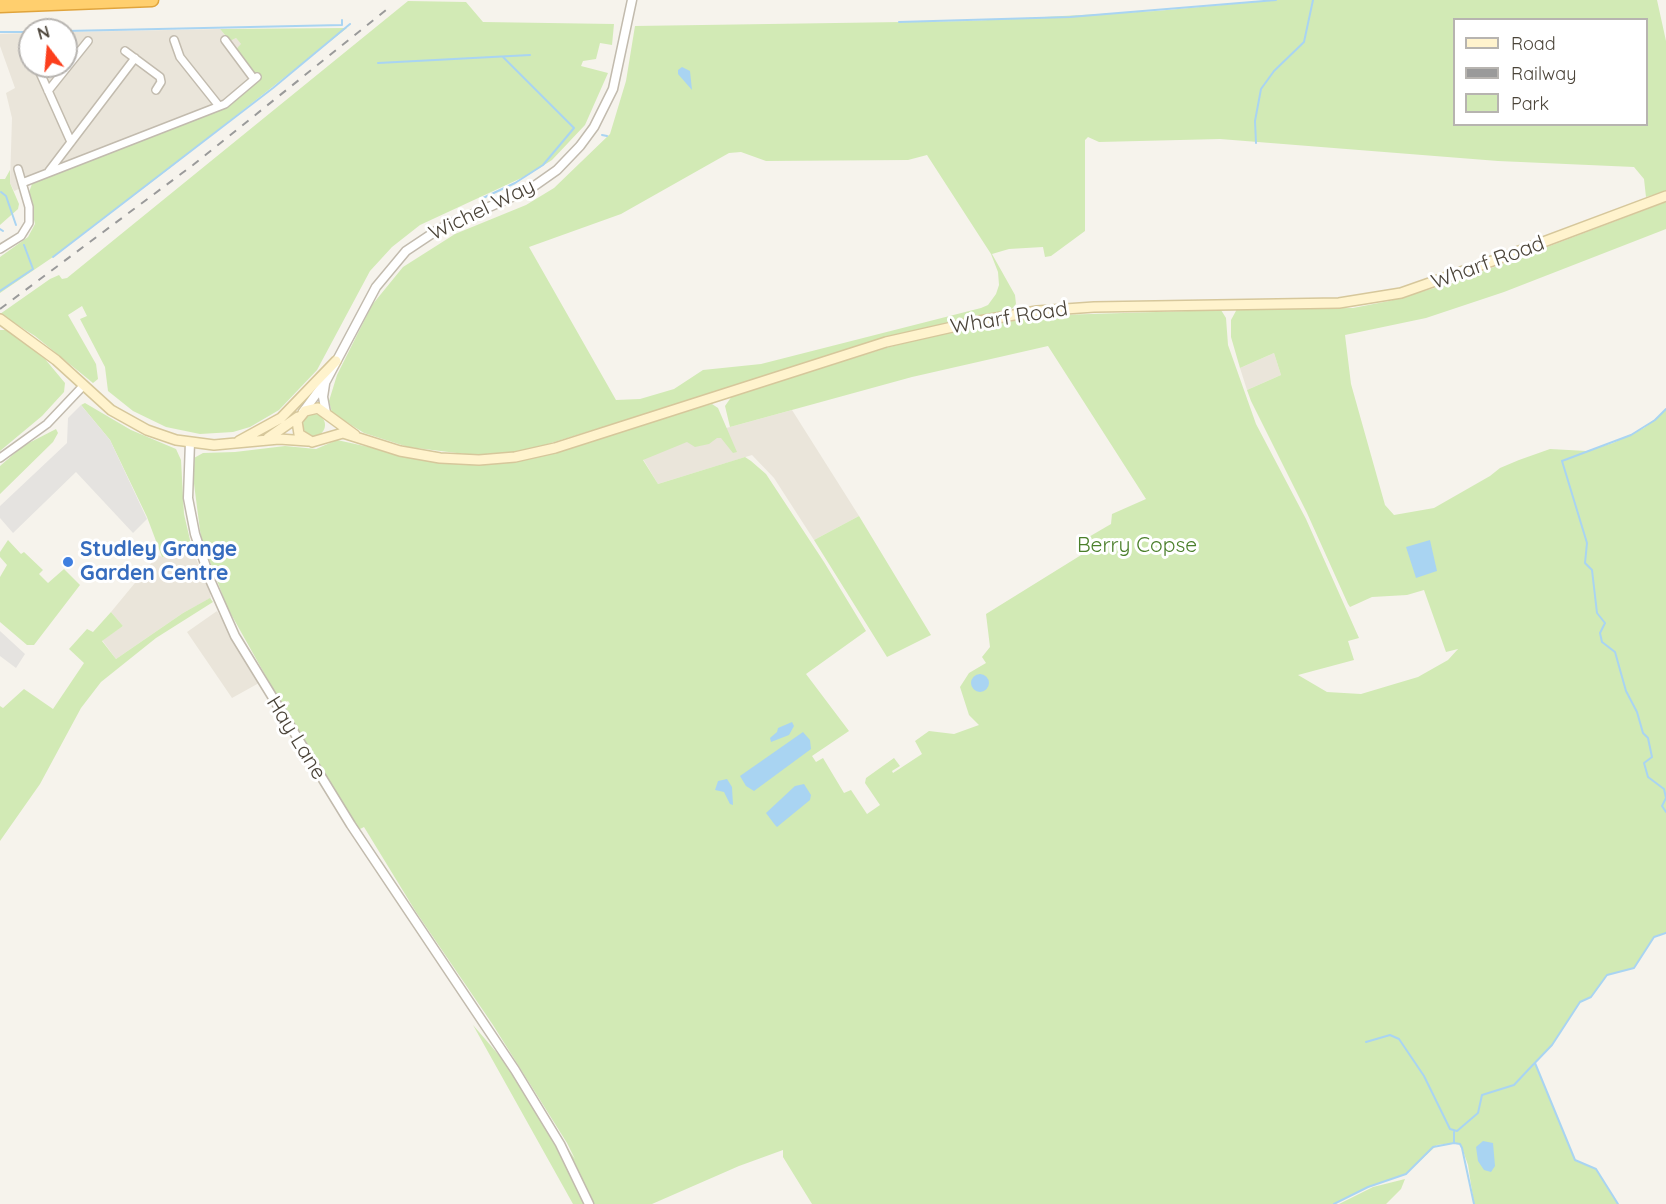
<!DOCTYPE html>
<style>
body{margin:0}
#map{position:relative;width:1666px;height:1204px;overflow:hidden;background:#f6f3ec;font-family:Quicksand,sans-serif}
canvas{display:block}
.legend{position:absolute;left:1453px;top:18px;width:195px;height:108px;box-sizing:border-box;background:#fff;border:2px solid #b7b4b0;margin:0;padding:8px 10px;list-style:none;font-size:18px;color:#4b4439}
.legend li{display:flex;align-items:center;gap:12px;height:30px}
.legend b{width:30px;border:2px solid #b7b4b0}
.north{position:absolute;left:18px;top:18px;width:60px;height:60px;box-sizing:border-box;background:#fff;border:2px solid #b7b4b0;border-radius:50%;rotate:344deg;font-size:16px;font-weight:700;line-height:24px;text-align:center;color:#4b4439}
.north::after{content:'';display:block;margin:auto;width:21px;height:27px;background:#fc3f1d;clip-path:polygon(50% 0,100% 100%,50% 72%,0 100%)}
</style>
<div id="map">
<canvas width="1666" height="1204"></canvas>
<ul class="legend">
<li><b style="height:8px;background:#fff3cd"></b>Road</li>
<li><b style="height:8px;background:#9a9a9a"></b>Railway</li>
<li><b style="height:16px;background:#d2eab5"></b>Park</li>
</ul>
<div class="north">N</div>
</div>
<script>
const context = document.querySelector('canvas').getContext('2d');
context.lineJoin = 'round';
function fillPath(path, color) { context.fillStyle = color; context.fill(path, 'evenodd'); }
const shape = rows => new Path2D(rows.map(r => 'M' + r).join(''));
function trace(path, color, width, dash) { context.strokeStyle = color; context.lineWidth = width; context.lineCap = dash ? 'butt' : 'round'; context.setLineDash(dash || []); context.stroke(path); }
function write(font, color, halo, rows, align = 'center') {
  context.font = font + ' Quicksand,sans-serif'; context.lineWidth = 6; context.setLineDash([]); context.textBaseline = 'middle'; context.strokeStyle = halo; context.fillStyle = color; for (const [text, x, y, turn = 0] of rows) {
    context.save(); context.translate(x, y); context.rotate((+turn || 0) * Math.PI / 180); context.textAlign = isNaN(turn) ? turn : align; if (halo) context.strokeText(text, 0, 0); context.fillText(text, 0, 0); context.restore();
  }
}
const residential = shape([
 [220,29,230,41,236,38,242,45,235,49,261,78,241,97,14,191,10,183,12,118,6,93,15,88,0,46,0,34,30,33,30,66,66,66,66,32],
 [1274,353,1281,375,1247,390,1240,368],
 [792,410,859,516,814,540,774,478,752,455,658,484,643,459,708,433],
 [193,553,209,585,211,600,209,599,183,613,116,659,102,640,123,626,111,612,158,555,162,557],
 [217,611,259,683,232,698,187,632]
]);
const green = shape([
 [1276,0,1657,0,1666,41,1666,192,1646,197,1644,179,1634,167,1498,161,1220,139,1099,142,1088,137,1085,140,1085,231,1051,256,1045,257,1043,247,1009,249,992,254,1015,295,1016,304,1010,311,909,332,535,448,514,452,473,455,408,447,364,433,332,413,329,401,337,375,372,305,403,267,455,234,526,205,554,188,610,134,626,81,635,26,969,21,1156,11],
 [1454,20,1646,20,1646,124,1454,124],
 [741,152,766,161,908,160,927,155,991,254,998,272,999,285,996,294,988,305,981,308,761,364,703,370,674,389,640,399,616,400,529,247,621,214,729,153],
 [408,1,466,2,483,22,614,24,612,45,600,43,596,59,583,61,581,66,608,73,585,125,552,160,530,174,420,225,392,247,370,271,317,370,279,410,250,427,233,432,200,434,166,427,133,411,108,391,105,367,80,319,87,316,82,306,68,315,96,364,98,379,93,383,35,336,0,314,50,279,59,275,62,279,67,278],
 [347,28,166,171,53,257,0,293,0,257,28,237,35,224,28,195,32,184,230,104,257,82,260,78,253,74,235,50,241,44,236,38,230,41,220,29],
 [10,170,10,183,19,204,18,209,0,225,0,179,5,179],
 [1666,202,1666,229,1504,292,1426,318,1345,335,1351,384,1385,505,1394,515,1434,508,1490,476,1500,468,1519,460,1550,449,1587,451,1613,443,1644,428,1666,410,1666,933,1654,937,1634,968,1607,975,1591,997,1580,1002,1552,1045,1535,1063,1575,1160,1596,1169,1618,1204,1474,1204,1468,1165,1461,1145,1457,1143,1437,1145,1406,1174,1368,1187,1334,1204,812,1204,783,1157,783,1150,739,1166,652,1204,573,1204,473,1025,516,1075,575,1159,567,1143,493,1025,416,912,364,827,358,830,283,708,290,704,288,701,282,705,227,607,201,538,193,476,194,458,203,453,235,452,285,446,316,449,337,440,446,464,503,463,540,456,691,409,712,404,718,408,737,452,733,453,721,438,717,438,709,444,695,447,687,442,643,460,658,484,745,457,751,461,766,474,824,562,866,631,806,674,849,731,812,756,816,762,823,758,844,793,851,790,867,814,880,805,865,783,866,778,894,758,900,766,892,771,893,773,922,754,915,741,929,731,954,734,979,725,969,715,960,687,969,673,986,663,982,657,990,647,986,614,1086,552,1087,538,1111,524,1112,514,1146,499,1048,346,912,377,730,427,725,406,732,396,889,347,975,326,1059,315,1221,310,1226,318,1228,345,1256,424,1306,519,1359,638,1348,641,1354,660,1298,675,1327,692,1361,694,1418,677,1448,660,1458,649,1446,652,1424,590,1407,595,1372,597,1350,607,1348,604,1307,513,1251,401,1247,390,1281,375,1274,353,1240,368,1231,337,1231,320,1237,309,1353,308,1389,301,1452,283],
 [0,330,7,330,45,359,65,383,64,392,42,416,0,451],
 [85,403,131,430,176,449,181,460,184,514,193,553,162,557,147,517,110,440,81,405],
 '303 425a11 11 0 1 1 22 0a11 11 0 1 1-22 0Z',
 [56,429,58,433,53,442,0,494,0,466,23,446],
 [859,516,931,635,887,657,814,540],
 [8,540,21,554,24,552,43,570,39,574,48,583,64,569,80,585,34,645,27,645,0,622,0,577,7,565,0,557,0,552],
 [210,598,213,602,156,638,101,682,81,708,40,784,0,841,0,706,3,708,24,689,53,709,84,663,69,649,87,629,93,632,111,612,123,626,102,641,116,659,183,613],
 [1405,1179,1401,1189,1386,1204,1339,1204,1373,1187]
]);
const parking = shape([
 [81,405,110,440,147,519,133,533,76,472,13,533,0,518,0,506,67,443,68,418],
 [0,631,25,654,16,668,0,656]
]);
const water = shape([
 [682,67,690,71,692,90,678,74,678,70],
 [1430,540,1437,571,1416,578,1406,547],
 '971 683a9 9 0 1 1 18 0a9 9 0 1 1-18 0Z',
 [792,722,794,726,789,735,771,742,770,738,777,732,778,728],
 [803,732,810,740,811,749,754,791,746,786,740,776],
 [727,779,732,787,733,805,730,804,724,792,715,790,718,781],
 [804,784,811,795,810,800,777,827,775,825,766,813,795,786],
 [1483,1141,1493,1143,1495,1166,1491,1172,1484,1170,1478,1161,1476,1147]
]);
const stream = shape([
 [899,22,1070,17,1276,0],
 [66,31,342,25,342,20],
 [0,32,30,32],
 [378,63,530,55],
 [602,135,607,136],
 [1256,143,1255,121,1261,89,1274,71,1304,42,1313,0],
 [1,192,6,196,16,225],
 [483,198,515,183,543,165,574,128,503,57],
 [0,229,3,231],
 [53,257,273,88,350,24],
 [0,291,33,269,24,245],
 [1666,409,1655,420,1631,435,1562,461,1587,543,1585,563,1592,570,1597,613,1605,623,1600,633,1602,642,1615,652,1626,691,1637,712,1643,733,1648,738,1652,757,1644,763,1648,777,1664,789,1666,798,1662,806,1666,812],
 [1366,1042,1390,1035,1399,1039,1424,1076,1450,1129,1457,1131,1478,1113,1482,1095,1514,1085,1528,1070,1552,1045,1580,1002,1591,997,1607,975,1634,968,1654,937,1666,933],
 [1535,1063,1575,1160,1596,1169,1618,1204],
 [1454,1143,1460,1144,1462,1148,1474,1204],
 [1334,1204,1368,1187,1406,1174,1433,1147,1454,1143,1454,1132]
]);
const minor = shape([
 [174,40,180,57,219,106],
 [225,40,254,79],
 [66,47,79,52],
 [125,51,160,77,161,82,156,90],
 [37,66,71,142],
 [48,91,88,41],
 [49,171,135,58],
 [22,183,225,104,257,77],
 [0,249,21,236,29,223,29,207,18,169],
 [0,458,47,424,84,385]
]);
const tertiary = shape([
 [325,384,323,397,326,413],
 [303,412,326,381,376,287,406,251,439,229,530,189,557,170,580,146,594,127,613,89,632,0],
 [190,442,188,498,195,534,211,582,235,636,351,825,515,1070,560,1144,589,1204]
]);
const secondary = shape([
 [0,319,56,360,111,410,147,430,176,440,214,445,279,439,308,441],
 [355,435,318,408,305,411,297,421,299,434,312,442,343,433,400,451,440,458,479,460,515,457,555,448,886,342,979,321,1037,311,1094,307,1339,303,1401,293,1498,259,1666,196],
 [268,438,298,417],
 [239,441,281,418,336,361]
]);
const motorway = shape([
 [0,6,152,0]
]);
const rail = shape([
 [0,309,193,165,391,6]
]);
const markers = [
 [68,562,6,"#3f7fe0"]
];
const streetNames = [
 ["Wichel Way",482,210,-26],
 ["Wharf Road",1488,263,-20],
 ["Wharf Road",1009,318,-9],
 ["Hay Lane",296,738,58]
];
const parkNames = [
 ["Berry Copse",1137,546]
];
const shopNames = [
 ["Studley Grange",80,550],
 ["Garden Centre",80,574]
];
fillPath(residential, '#eae5da');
fillPath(green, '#d2eab5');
fillPath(parking, '#e5e3e0');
fillPath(water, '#a9d4f2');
trace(stream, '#a9d4f2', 2);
trace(minor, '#c2bbae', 10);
trace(tertiary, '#c2bbae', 11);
trace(secondary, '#d6c79b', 12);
trace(motorway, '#e0a43c', 15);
trace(minor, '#fff', 7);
trace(tertiary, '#fff', 8);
trace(secondary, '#fff3cd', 9);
trace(motorway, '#ffcf6e', 12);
trace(rail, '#9a9a9a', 2, [8, 8]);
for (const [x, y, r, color] of markers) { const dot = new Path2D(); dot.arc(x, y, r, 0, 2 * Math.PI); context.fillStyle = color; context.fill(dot); trace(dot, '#fff', 2); }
write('21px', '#4b4439', '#fff', streetNames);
write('21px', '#4a7f2a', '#fff', parkNames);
write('bold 21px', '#366cbe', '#fff', shopNames, 'left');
</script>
